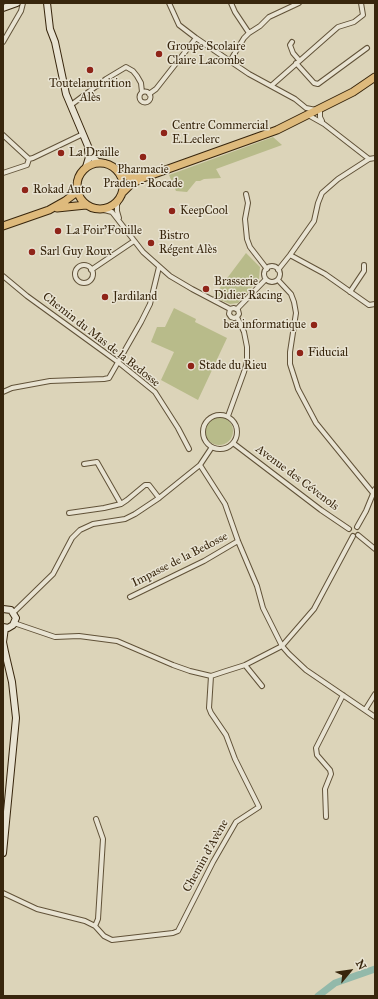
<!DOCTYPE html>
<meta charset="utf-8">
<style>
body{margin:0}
#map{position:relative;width:378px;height:999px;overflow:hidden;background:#dcd4b9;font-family:"IM FELL Great Primer",serif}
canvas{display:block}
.frame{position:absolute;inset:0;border:4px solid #38260d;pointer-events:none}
.north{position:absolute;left:330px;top:951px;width:40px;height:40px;-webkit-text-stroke:3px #e8e3d2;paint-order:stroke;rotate:61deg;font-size:11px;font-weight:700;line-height:16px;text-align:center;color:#38260d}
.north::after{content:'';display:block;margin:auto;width:14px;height:18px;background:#38260d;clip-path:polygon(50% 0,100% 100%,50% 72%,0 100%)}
</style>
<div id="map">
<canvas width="378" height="999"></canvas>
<div class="frame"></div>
<div class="north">N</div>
</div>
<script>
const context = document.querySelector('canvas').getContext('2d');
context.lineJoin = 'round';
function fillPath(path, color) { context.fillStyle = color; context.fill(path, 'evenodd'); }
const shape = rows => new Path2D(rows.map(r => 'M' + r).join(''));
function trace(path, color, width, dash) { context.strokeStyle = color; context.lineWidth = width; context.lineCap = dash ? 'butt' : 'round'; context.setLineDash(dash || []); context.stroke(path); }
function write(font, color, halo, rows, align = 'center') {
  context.font = font + ' "IM FELL Great Primer",serif'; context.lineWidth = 3; context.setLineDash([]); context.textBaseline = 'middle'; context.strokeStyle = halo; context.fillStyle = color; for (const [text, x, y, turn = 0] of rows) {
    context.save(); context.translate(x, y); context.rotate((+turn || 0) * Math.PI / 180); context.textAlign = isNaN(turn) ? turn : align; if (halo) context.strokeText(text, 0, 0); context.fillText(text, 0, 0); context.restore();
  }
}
const green = shape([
 [273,137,282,145,216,169,221,178,204,179,200,181,196,181,187,192,176,191,169,175],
 [246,253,260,267,259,279,238,303,230,304,213,297],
 [174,308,196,319,195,322,227,338,198,400,161,380,174,352,151,342,157,327,165,327],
 '205 431a14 14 0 1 1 28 0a14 14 0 1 1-28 0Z'
]);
const river = shape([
 [318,996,335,983,375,969]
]);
const street = shape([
 [169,3,179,25,196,38,249,74,295,99,306,108,316,110],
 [249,33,260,26,269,17,299,3],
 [3,42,21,11,23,3],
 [292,42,290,45,293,53,299,60],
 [230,61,244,38,249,33,235,12,231,3],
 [296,63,314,83,318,84,367,48],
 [271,86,338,27,354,22,363,15,361,3],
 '139.5 97a5.5 5.5 0 1 1 11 0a5.5 5.5 0 1 1-11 0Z',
 [149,94,156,89,196,38],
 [71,105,106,79,126,67,133,71,137,76,141,83,142,92],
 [320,109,320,117,322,121],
 [308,115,324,124,369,159],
 [3,135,29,159,33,158,83,134],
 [3,173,27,165,29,159],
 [246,194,248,203,245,219,247,239,250,247,267,269],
 [119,200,117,205,117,211,119,218],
 [104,210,112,212,143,252,170,276,192,289,230,309],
 [290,255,325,274,369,305,375,304],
 '75 274a9 9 0 1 1 18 0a9 9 0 1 1-18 0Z',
 '264 274a8 8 0 1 1 16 0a8 8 0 1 1-16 0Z',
 [91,270,134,241],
 [278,270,290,255,314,221,318,203,322,193,338,179,369,159,375,158],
 [3,276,27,296,118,362,155,392,178,428,189,449],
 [278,280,291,294,294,302,296,313,290,352,290,364,298,389,316,423,373,493],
 [350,292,364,271,364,265],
 [230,309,234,308,238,310,239,314,237,317],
 [230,309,229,314,231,317,234,318,237,317],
 [237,309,266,279],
 [3,392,12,388,50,381,104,379,109,378,141,322,150,304,159,267],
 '203 432a17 17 0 1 1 34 0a17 17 0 1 1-34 0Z',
 [228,416,244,372,247,362,247,347,244,332,237,317],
 [233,443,321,510,349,529],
 [84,464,97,462,121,504],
 [200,465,225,504,238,541,257,586,263,608,282,646,289,654,306,670,375,717],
 [69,513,104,508,121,504,127,500,145,485,149,485,159,498],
 [357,527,366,511,375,489],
 [358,535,375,549],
 [130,597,204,561,238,541],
 [14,612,53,574,72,538,80,530,93,524,125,519,135,514,159,498,200,465,212,447],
 [14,623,55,637,79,636,117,641,173,665,190,671,211,676,223,672,245,665,282,646,314,609,353,536],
 [245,665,262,686],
 [365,710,375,694],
 [326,817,325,789,331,774,330,770,317,755,316,748,343,695],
 [3,893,37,909,85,921,95,926,104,936,112,940,173,933,178,931,213,862,236,822,259,807,235,759,226,735,211,713,209,708,211,676],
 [95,926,98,919,103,839,96,819]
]);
const secondary = shape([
 [47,3,50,29,55,42,66,94,93,158,98,162,104,163],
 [3,8,17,3],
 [86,167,89,157,88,150],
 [3,609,11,610,16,618,13,625,8,628,3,627],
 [3,853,16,718,12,682,5,652,3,642,5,628]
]);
const primary = shape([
 '77 186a23 23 0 1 1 46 0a23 23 0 1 1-46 0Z',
 [121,175,131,177,143,174],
 [123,192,131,184,143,178,277,130,353,92,375,77],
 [57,208,86,205],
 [3,226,49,210,65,201,77,192]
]);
const markers = [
 [159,54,4,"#8f2418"],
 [90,70,4,"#8f2418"],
 [164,133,4,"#8f2418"],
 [61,153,4,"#8f2418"],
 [143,157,4,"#8f2418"],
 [25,190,4,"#8f2418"],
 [172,211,4,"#8f2418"],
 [58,231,4,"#8f2418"],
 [151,243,4,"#8f2418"],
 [32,252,4,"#8f2418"],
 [206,289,4,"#8f2418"],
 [105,297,4,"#8f2418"],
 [314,325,4,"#8f2418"],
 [300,353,4,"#8f2418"],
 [191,366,4,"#8f2418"]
];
const poiNames = [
 ["Groupe Scolaire",167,47],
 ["Claire Lacombe",167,61],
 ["Toutelanutrition",90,84,"center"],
 ["Alès",90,98,"center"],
 ["Centre Commercial",172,126],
 ["E.Leclerc",172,140],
 ["La Draille",69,153],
 ["Pharmacie",143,170,"center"],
 ["Praden - Rocade",143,184,"center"],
 ["Rokad Auto",33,190],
 ["KeepCool",180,211],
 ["La Foir'Fouille",66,231],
 ["Bistro",159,236],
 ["Régent Alès",159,250],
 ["Sarl Guy Roux",40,252],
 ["Brasserie",214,282],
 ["Didier Racing",214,296],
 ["Jardiland",113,297],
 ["bea informatique",306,325,"right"],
 ["Fiducial",308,353],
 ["Stade du Rieu",199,366]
];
const streetNames = [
 ["Chemin du Mas de la Bedosse",101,340,38],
 ["Avenue des Cévenols",297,478,37],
 ["Impasse de la Bedosse",180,560,-27],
 ["Chemin d'Avène",206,856,-61]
];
fillPath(green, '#b8bb8a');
trace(river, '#93b9aa', 7);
trace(street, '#615238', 6);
trace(secondary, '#38260d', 8);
trace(primary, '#38260d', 9);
trace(street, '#e8e3d2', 4);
trace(secondary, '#e8e3d2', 6);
trace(primary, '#deba7c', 7);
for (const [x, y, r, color] of markers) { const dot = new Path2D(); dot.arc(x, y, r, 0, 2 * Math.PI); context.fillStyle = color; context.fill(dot); trace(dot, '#e8e3d2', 1.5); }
write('12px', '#38260d', '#e8e3d2', poiNames, 'left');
write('12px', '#38260d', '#e8e3d2', streetNames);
</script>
